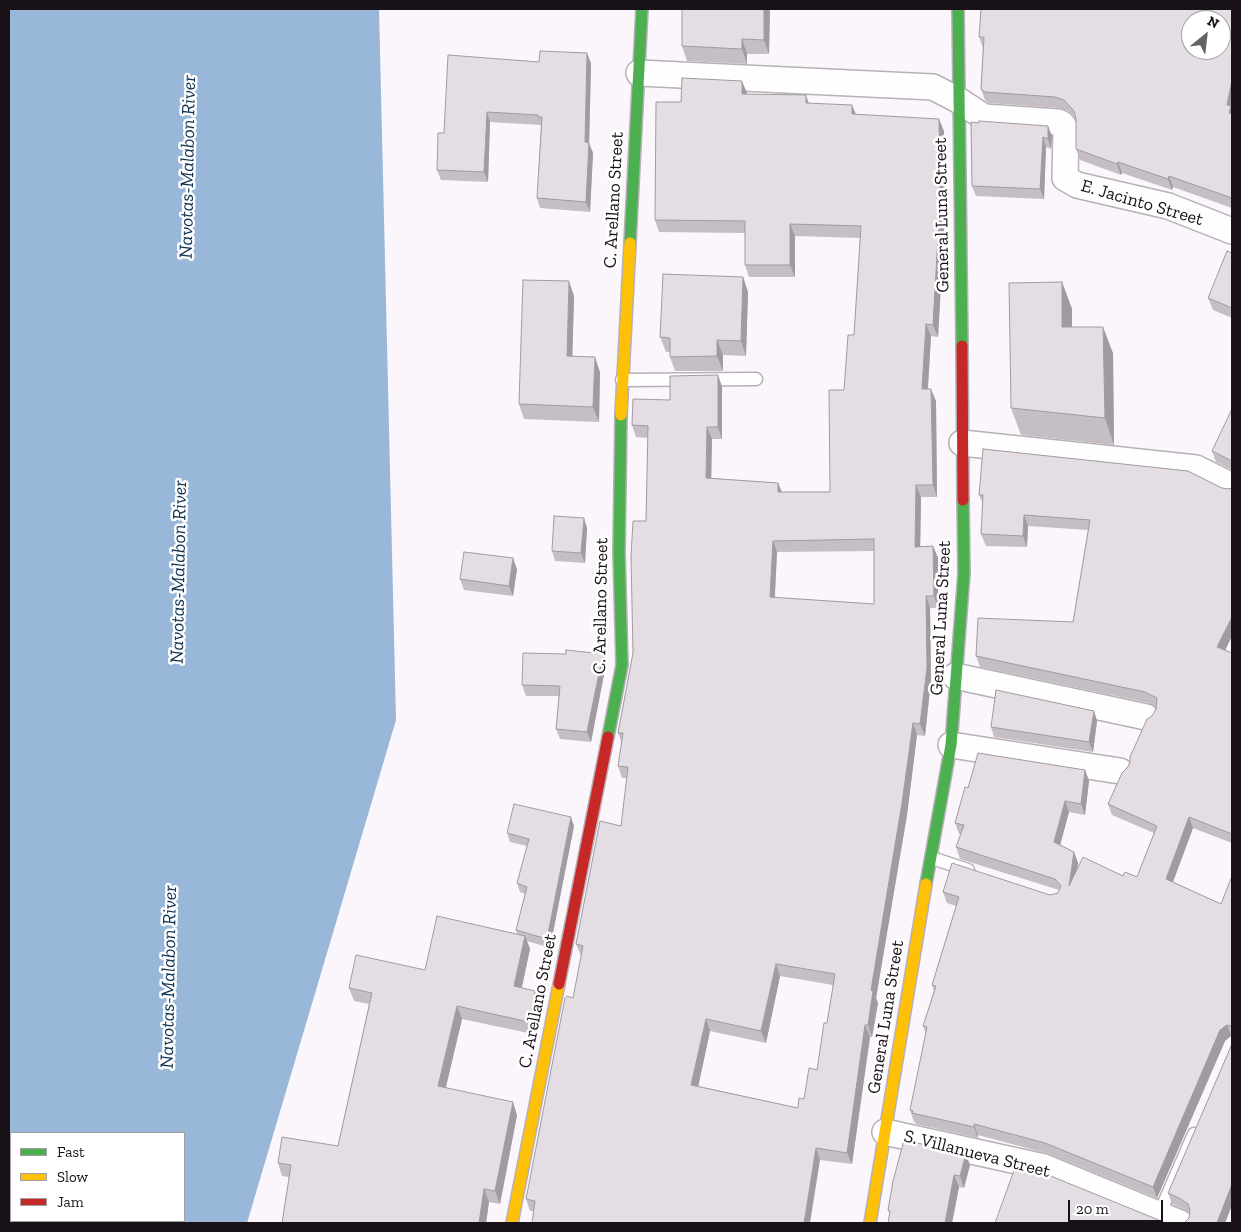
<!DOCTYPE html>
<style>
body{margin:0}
#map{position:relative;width:1241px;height:1232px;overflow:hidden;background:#fbf6fb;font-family:"Zilla Slab",serif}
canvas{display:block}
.frame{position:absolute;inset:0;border:10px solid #181118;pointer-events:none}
.legend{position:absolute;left:10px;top:1132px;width:175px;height:90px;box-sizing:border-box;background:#fff;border:1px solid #a3a0a3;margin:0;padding:6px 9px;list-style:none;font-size:15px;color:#181118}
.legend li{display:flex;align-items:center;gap:10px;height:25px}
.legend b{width:25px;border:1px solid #a3a0a3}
.north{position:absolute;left:1181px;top:10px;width:50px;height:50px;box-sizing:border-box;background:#fff;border:1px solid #a3a0a3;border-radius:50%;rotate:29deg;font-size:14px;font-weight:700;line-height:20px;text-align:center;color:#181118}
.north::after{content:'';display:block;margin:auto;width:18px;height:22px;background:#676167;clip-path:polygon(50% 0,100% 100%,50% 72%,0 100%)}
.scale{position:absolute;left:1068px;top:1200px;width:95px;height:22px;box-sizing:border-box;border:2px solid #181118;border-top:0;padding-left:6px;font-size:15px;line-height:18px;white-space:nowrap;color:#181118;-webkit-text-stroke:4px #fff;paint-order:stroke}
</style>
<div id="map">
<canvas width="1241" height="1232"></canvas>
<div class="frame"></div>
<ul class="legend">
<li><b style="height:6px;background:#4caf50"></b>Fast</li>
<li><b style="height:6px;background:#ffc107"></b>Slow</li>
<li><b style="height:6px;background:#c62828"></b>Jam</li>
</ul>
<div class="north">N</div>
<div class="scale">20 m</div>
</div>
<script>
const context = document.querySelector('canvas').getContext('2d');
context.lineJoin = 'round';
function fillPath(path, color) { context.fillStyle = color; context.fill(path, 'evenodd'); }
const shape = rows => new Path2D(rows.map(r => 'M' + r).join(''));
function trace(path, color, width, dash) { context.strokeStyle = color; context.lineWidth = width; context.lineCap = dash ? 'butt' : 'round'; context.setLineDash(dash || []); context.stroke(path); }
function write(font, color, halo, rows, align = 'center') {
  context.font = font + ' "Zilla Slab",serif'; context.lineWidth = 5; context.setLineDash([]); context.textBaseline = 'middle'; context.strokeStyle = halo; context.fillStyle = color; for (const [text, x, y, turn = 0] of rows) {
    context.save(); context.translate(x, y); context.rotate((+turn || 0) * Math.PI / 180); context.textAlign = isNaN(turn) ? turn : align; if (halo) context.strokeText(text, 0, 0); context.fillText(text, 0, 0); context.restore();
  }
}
const water = shape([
 [9,9,379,9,396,720,247,1223,9,1223],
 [11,1133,184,1133,184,1221,11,1221]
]);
const lane = shape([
 [622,380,756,379],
 [932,858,968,870],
 [1159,1215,1194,1134]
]);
const street = shape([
 [639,73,933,87,958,100,984,117,1058,122,1062,124,1066,130,1065,178,1077,185,1168,206,1232,231],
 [962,443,1196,468,1232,486],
 [955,676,1146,717],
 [951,745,1120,771],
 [885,1132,1044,1167,1180,1223]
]);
const fast = shape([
 [958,9,962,346],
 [630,243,642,9],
 [608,737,622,665,619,552,621,415],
 [926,884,951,745,964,573,963,500]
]);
const slow = shape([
 [621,415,630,243],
 [512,1223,559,984],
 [870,1223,926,884]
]);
const jam = shape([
 [962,346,963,500],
 [559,984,608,737]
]);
const wall = shape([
 [770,9,769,54,747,54,747,64,687,61,682,46],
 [1232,9,1232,208,1173,187,1172,190,1122,173,1121,175,1080,160,1076,149,1076,120,1068,111,1059,108,989,103,985,100,981,89,983,48,979,37],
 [539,62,591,63,589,143,593,153,590,212,540,208,537,198,541,125,490,122,488,182,441,180,437,170,444,133],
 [747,93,747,94,809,103,856,114,944,131,945,213,938,337,931,336,928,389,936,401,937,497,921,497,920,547,933,546,938,558,938,608,930,608,931,680,925,736,917,735,907,815,876,998,878,1003,872,1037,870,1037,852,1164,820,1160,534,1211,530,1211,526,1199,573,998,581,956,576,944,621,826,627,778,622,778,618,766,622,743,618,733,633,653,646,521,648,438,636,437,632,425,670,400,718,375,722,387,722,439,712,439,711,478,778,483,782,492,830,492,844,390,854,335,860,238,795,236,795,277,749,277,745,265,745,233,659,232,655,220,681,102],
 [874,551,874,604,775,598,777,552],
 [780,976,833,985,827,1023,817,1070,804,1099,798,1108,698,1086,710,1031,766,1043],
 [971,122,1052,136,1051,149,1046,147,1044,199,976,196,972,186],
 [1232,253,1232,318,1213,310,1208,298],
 [743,277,748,292,746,356,723,355,723,371,675,371,670,357,670,352,666,352,660,337],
 [1062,282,1072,309,1072,327,1113,353,1114,445,1021,435,1011,408],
 [574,296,572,356,600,372,599,422,524,419,519,404],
 [1232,412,1232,470,1216,462,1212,451],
 [1222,488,1228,489,1232,488,1232,636,1225,650,1232,653,1232,843,1193,828,1173,882,1221,904,1232,876,1232,1036,1231,1036,1225,1041,1157,1198,1049,1154,978,1135,978,1138,916,1124,915,1122,914,1122,910,1110,926,1034,923,1026,934,991,932,985,956,906,947,903,943,892,1050,895,1058,893,1059,890,960,859,956,847,961,834,959,834,955,823,968,788,1085,770,1089,781,1085,815,1069,812,1060,845,1074,852,1078,863,1077,870,1137,877,1154,833,1112,815,1108,804,1127,768,1156,709,1156,707,1149,703,980,667,976,656,1073,622,1088,530,1028,526,1027,547,986,546,981,534,983,504,979,495],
 [587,528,585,563,555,561,552,551],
 [517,569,513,596,464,590,460,579],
 [603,654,606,664,591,742,560,739,556,729,559,696,526,696,522,685],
 [1094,711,1097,721,1093,752,994,737,991,727],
 [574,826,550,948,527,941,530,949,522,988,539,1004,533,1034,462,1019,446,1087,517,1115,500,1204,489,1202,486,1223,282,1223,289,1177,282,1176,278,1163,338,1146,369,1004,354,1001,349,988,425,970,517,934,516,930,525,894,520,892,517,883,527,846,510,842,507,833],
 [1232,1044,1232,1205,1225,1223,1184,1223,1189,1218,1190,1213,1185,1210,1172,1204,1168,1193],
 [970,1165,964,1188,959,1187,952,1223,888,1223,890,1215,888,1210]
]);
const shadedWall = shape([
 [764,9,770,9,769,54,764,40],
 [742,39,747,54,747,64,742,49],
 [587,53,591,63,589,149,589,143,593,153,590,212,586,202,585,142],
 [1232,80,1232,121,1227,105],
 [742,81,747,93,747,106,742,94],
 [806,95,810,107,806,103],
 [852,105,857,117,852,114],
 [487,112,490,122,488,182,484,172],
 [939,119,944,131,945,213,938,337,933,325],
 [1048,126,1052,136,1051,149,1048,139],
 [1043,137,1046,147,1044,199,1040,189],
 [1118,162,1122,173,1121,175,1117,164],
 [1169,176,1173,187,1172,190,1168,179],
 [790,224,795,236,795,277,790,265],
 [743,277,748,292,746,356,741,341],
 [569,281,574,296,572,371,567,356],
 [1062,282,1072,309,1072,354,1062,327],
 [926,324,931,336,927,401,922,389],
 [1103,327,1113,353,1114,445,1105,418],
 [717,340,723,355,723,371,717,356],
 [595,357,600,372,599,422,593,407],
 [718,375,722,387,722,439,718,427],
 [931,389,936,401,937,497,933,485],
 [707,427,712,439,711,490,706,478],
 [778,483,783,495,778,492],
 [916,485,921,497,920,559,915,547],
 [1024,515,1028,526,1027,547,1023,536],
 [584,518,587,528,585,563,581,553],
 [773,541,777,552,774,609,770,597],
 [933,546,938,558,938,608,934,596],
 [513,558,517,569,513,596,509,586],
 [926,596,930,608,931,680,925,736,920,724],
 [1232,617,1232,636,1221,659,1217,647],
 [603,654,606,664,591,742,587,732],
 [1094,711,1097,721,1093,752,1089,742],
 [913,723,917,735,907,815,876,998,878,1003,872,1037,868,1025,871,990],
 [1085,770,1089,781,1085,815,1081,804],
 [1065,801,1069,812,1058,853,1054,842],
 [571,817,574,826,550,948,547,939],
 [1189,817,1193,828,1170,890,1166,879],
 [1074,852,1078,863,1073,898,1069,886],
 [525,936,530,949,519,999,514,986],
 [776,964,780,976,766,1043,761,1031],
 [535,991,539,1004,533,1034,529,1022],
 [457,1006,462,1019,443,1099,438,1086],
 [706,1019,710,1031,696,1097,691,1085],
 [865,1025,870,1037,852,1164,847,1153],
 [1227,1025,1231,1036,1225,1041,1157,1198,1153,1187,1220,1030],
 [513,1102,517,1115,500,1204,495,1191],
 [974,1124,978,1135,978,1138,974,1127],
 [816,1148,820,1160,810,1223,804,1223],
 [966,1154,970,1165,964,1188,960,1176],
 [954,1175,959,1187,952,1223,945,1223],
 [1232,1184,1232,1205,1225,1223,1217,1223],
 [484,1189,489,1202,486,1223,479,1223]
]);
const building = shape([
 [682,9,764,9,764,40,742,39,742,49,682,46,682,9],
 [981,9,1232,9,1232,80,1227,105,1231,106,1229,113,1232,114,1232,198,1169,176,1168,179,1118,162,1117,164,1076,149,1076,119,1074,111,1064,100,1055,97,985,92,981,89,984,37,979,37,981,9],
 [1191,20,1221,20,1221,50,1191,50,1191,20],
 [540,51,587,53,585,142,589,143,586,202,537,198,542,117,538,117,538,115,487,112,484,172,437,170,438,133,444,133,448,55,539,62,540,51],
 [682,78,742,81,742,94,806,95,806,103,852,105,852,114,939,119,940,201,933,325,926,324,922,389,931,389,933,485,916,485,915,547,933,546,934,596,926,596,927,668,920,724,913,723,902,803,871,990,873,991,868,1025,865,1025,847,1153,816,1148,804,1223,532,1223,535,1201,526,1199,565,998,567,996,573,998,583,946,576,944,600,821,621,826,628,767,618,766,623,733,618,733,633,653,631,556,633,521,646,521,648,426,632,425,633,399,670,400,670,376,718,375,718,427,707,427,706,478,778,483,778,492,830,492,829,390,844,390,848,335,854,335,861,226,790,224,790,265,745,265,745,221,655,220,656,102,681,102,682,78],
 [874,539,874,604,770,597,773,541,874,539],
 [776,964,835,974,827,1023,824,1023,817,1070,809,1068,804,1099,799,1098,798,1108,691,1085,706,1019,761,1031,776,964],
 [979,121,1048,126,1048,139,1043,137,1040,189,972,186,971,122,979,123,979,121],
 [1227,251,1232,253,1232,308,1208,298,1227,251],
 [663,274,743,277,741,341,717,340,717,356,670,357,670,338,660,337,663,274],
 [523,280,569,281,567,356,595,357,593,407,519,404,523,280],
 [1062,282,1062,327,1103,327,1105,418,1011,408,1009,283,1062,282],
 [1231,411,1232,412,1232,461,1212,451,1231,411],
 [983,449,1188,471,1222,488,1228,489,1232,488,1232,617,1217,647,1232,653,1232,834,1189,817,1166,879,1221,904,1232,876,1232,1027,1232,1026,1227,1025,1220,1030,1153,1187,1045,1143,974,1124,974,1127,912,1113,913,1111,910,1110,927,1027,923,1026,936,986,932,985,959,897,943,892,952,863,1050,895,1058,893,1061,886,1055,879,956,847,964,825,955,823,965,787,968,788,978,753,1085,770,1081,804,1065,801,1054,842,1074,852,1069,886,1083,857,1123,876,1125,872,1137,877,1157,826,1108,804,1122,773,1127,768,1130,763,1130,757,1147,719,1152,716,1156,709,1157,698,1145,692,976,656,978,618,1073,622,1090,520,1024,515,1023,536,981,534,983,495,979,495,983,449],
 [554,516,584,518,581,553,552,551,554,516],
 [464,552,513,558,509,586,460,579,464,552],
 [566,650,603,654,587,732,556,729,560,686,522,685,523,653,566,654,566,650],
 [996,690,1094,711,1089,742,991,727,996,690],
 [514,804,571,817,547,939,516,930,527,887,517,883,529,839,507,833,514,804],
 [437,916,525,936,514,986,535,991,529,1022,457,1006,438,1086,513,1102,495,1191,484,1189,479,1223,282,1223,291,1165,278,1163,282,1137,338,1146,372,993,349,988,356,955,425,970,437,916],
 [1232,1044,1232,1184,1217,1223,1184,1223,1189,1218,1190,1210,1188,1204,1181,1199,1168,1193,1232,1044],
 [904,1140,966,1154,960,1176,954,1175,945,1223,888,1223,890,1211,888,1210,893,1181,904,1140],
 [1016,1165,1036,1170,1166,1223,995,1223,1016,1165]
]);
const streetNames = [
 ["C. Arellano Street",614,200,-87],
 ["E. Jacinto Street",1142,203,16],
 ["General Luna Street",942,215,-91],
 ["C. Arellano Street",601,606,-89],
 ["General Luna Street",941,618,-87],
 ["C. Arellano Street",538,1001,-79],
 ["General Luna Street",886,1017,-81],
 ["S. Villanueva Street",977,1154,14]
];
const waterNames = [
 ["Navotas-Malabon River",188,167,-89],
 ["Navotas-Malabon River",179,572,-89],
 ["Navotas-Malabon River",169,977,-89]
];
fillPath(water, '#98b7d9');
trace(lane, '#b7b0b7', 15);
trace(street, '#b7b0b7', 28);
trace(fast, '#b7b0b7', 14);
trace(slow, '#b7b0b7', 14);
trace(jam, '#b7b0b7', 14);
trace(lane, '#fefefe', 12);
trace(street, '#fefefe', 25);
trace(fast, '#4caf50', 11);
trace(slow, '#ffc107', 11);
trace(jam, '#c62828', 11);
fillPath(wall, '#c5bec4');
fillPath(shadedWall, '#a09ba0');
fillPath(building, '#e5dde4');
trace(building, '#a09ba0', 1);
write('18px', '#181118', '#fff', streetNames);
write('italic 19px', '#0f3453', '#fff', waterNames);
</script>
